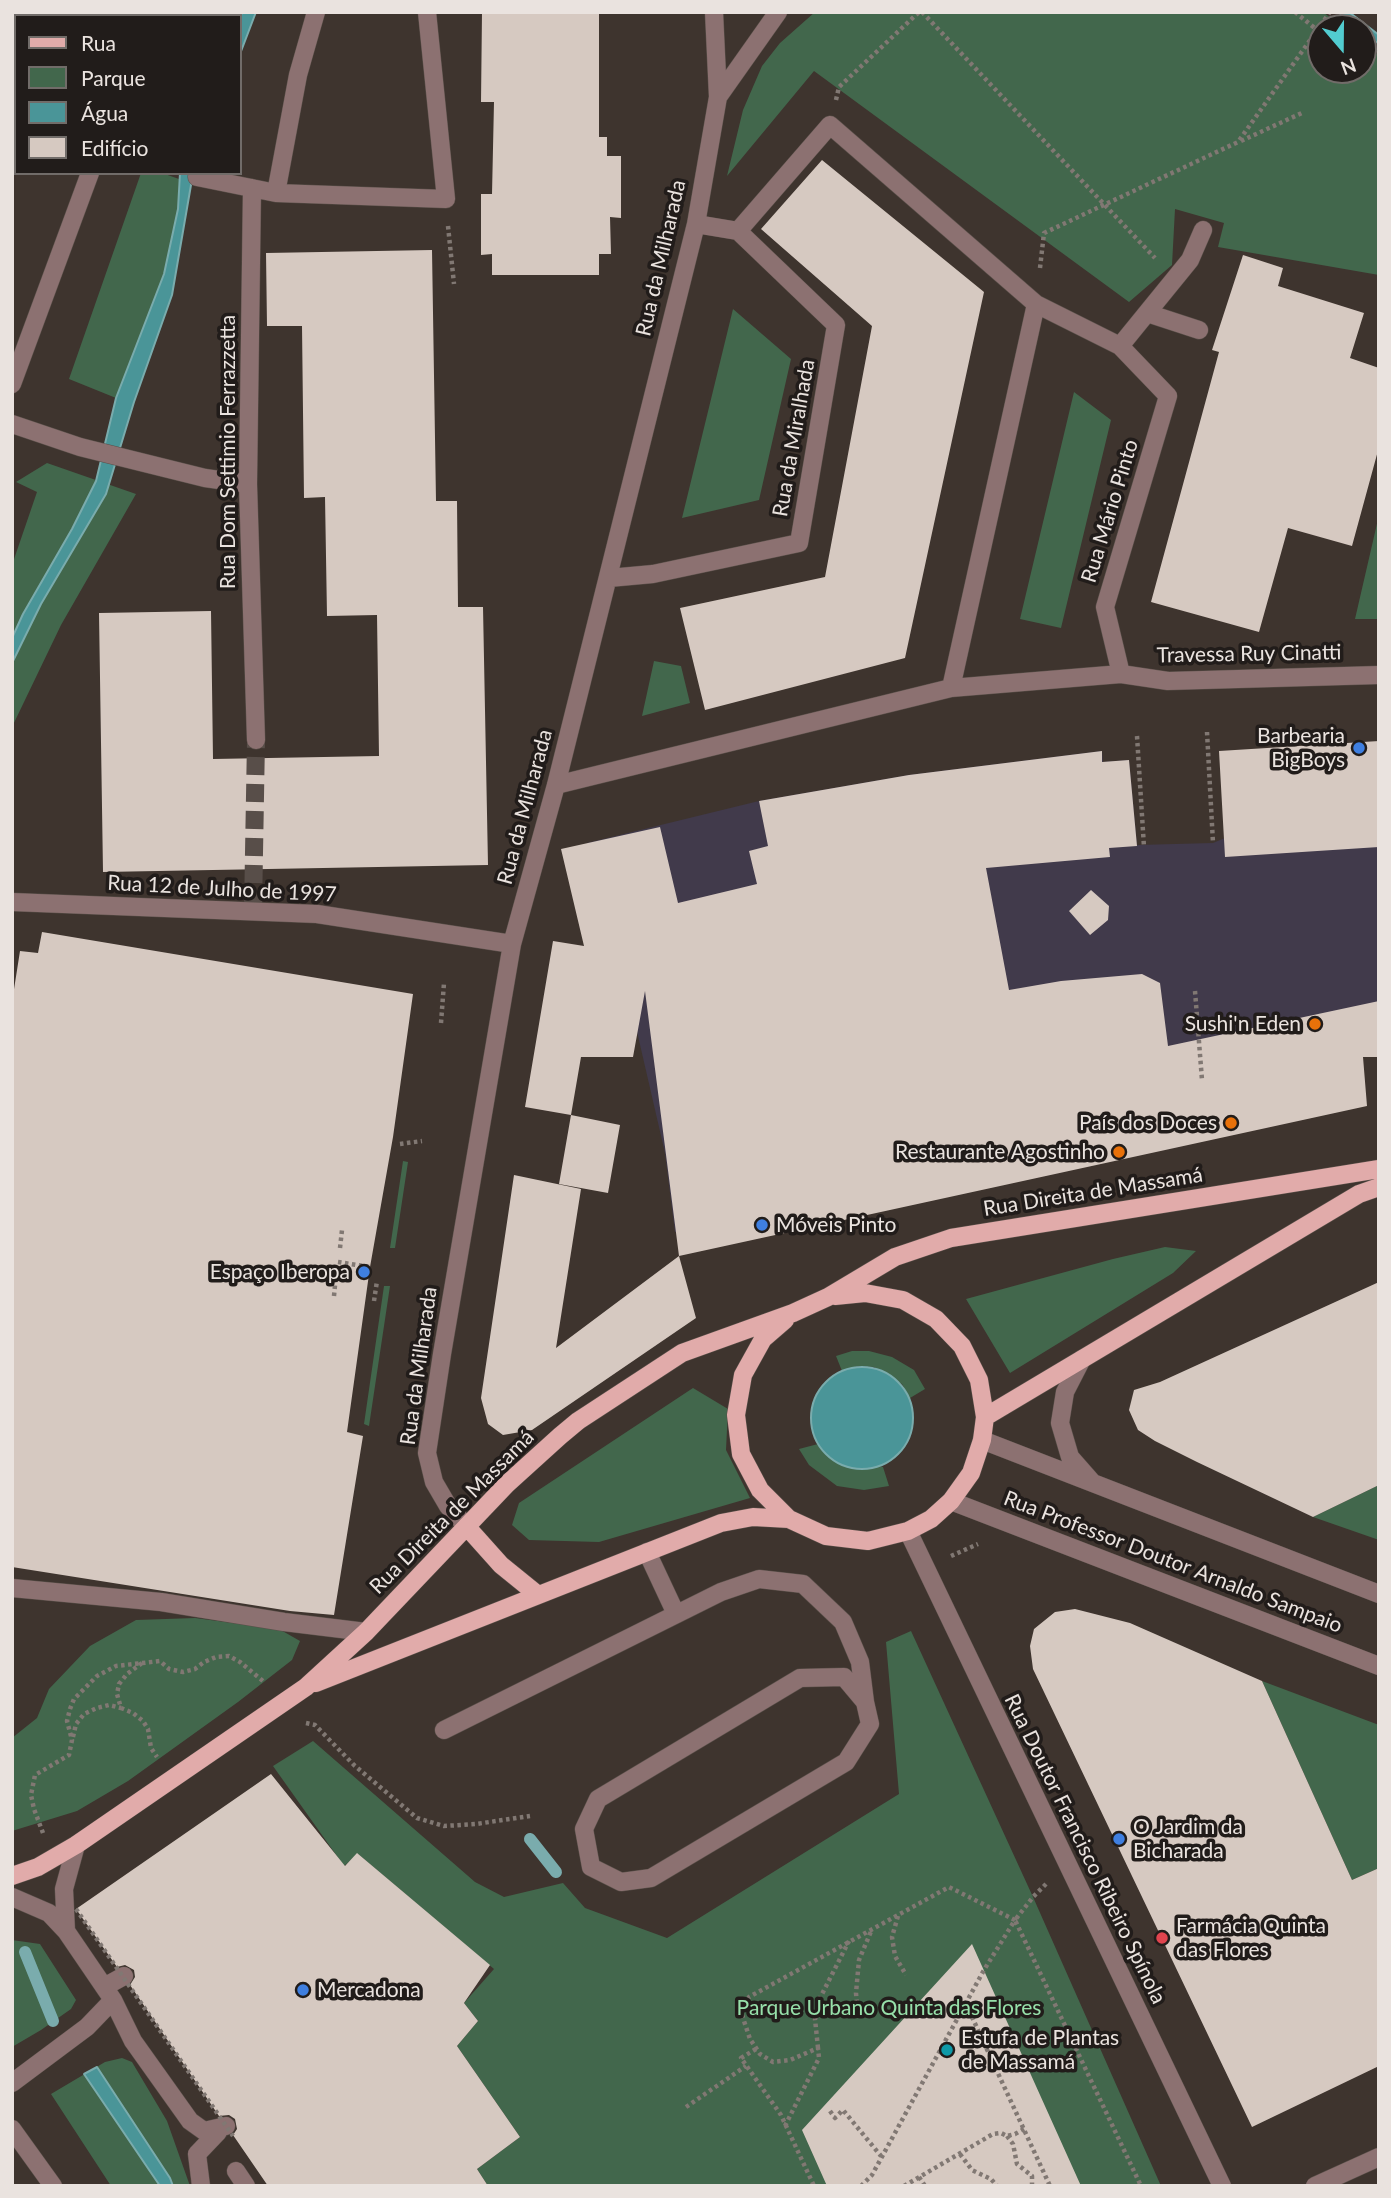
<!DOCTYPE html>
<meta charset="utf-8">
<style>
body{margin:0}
#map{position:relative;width:1391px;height:2198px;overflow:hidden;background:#3e342e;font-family:Lato,sans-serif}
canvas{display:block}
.frame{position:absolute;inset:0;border:14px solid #eae3df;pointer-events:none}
.legend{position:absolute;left:14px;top:14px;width:228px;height:161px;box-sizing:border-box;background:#211c1a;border:2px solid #716c69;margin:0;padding:9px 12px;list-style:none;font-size:21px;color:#eae3df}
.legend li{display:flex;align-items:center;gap:14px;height:35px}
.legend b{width:35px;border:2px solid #716c69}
.north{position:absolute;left:1307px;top:14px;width:70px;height:70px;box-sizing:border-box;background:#211c1a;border:2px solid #716c69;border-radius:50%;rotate:160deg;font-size:19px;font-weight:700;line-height:28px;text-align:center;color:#eae3df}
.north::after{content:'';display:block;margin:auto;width:24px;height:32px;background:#52ccd0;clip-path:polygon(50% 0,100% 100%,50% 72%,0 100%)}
</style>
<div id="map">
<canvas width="1391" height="2198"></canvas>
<div class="frame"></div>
<ul class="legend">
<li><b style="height:9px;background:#e1abaa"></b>Rua</li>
<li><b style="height:19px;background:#42674c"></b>Parque</li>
<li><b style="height:19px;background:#4a9598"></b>Água</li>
<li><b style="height:19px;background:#d6c9c1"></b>Edifício</li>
</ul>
<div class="north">N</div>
</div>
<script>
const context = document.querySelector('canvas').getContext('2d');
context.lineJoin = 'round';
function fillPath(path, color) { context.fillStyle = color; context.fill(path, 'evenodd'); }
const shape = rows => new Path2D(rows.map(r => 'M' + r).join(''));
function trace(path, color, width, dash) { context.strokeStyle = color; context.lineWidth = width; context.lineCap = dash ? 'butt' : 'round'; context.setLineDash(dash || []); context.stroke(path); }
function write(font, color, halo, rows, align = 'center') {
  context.font = font + ' Lato,sans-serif'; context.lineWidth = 7; context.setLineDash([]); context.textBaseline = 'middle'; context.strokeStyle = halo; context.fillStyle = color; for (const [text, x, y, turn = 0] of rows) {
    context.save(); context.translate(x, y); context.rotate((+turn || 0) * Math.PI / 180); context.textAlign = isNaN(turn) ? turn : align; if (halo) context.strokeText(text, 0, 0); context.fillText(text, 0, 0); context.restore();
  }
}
const industrial = shape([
 [1379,741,1379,1057,1361,1057,1365,1082,675,1232,665,1153,614,932,587,843,759,801,909,775,1102,751,1103,762,1129,760,1137,845,1213,843,1225,838]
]);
const green = shape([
 [815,12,1323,12,1343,28,1321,28,1321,70,1363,70,1363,43,1379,56,1379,275,1218,247,1224,223,1175,209,1172,265,1129,302,814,71,727,176,743,110,762,66,780,43],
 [141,173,162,173,179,179,178,209,164,274,116,398,69,379],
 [733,309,791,359,759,500,682,518],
 [1074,392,1111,420,1061,628,1020,619],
 [47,463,136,494,61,625,12,727,12,565,37,492,16,482],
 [1379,515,1379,619,1355,619],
 [654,661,681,666,690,703,642,716],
 [403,1161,408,1162,395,1248,390,1248],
 [1165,1247,1196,1251,1173,1273,1010,1373,966,1299,1113,1259],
 [384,1286,390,1286,369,1426,364,1424],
 [852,1351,869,1351,892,1357,914,1370,925,1389,910,1398,902,1384,874,1367,858,1366,842,1371,836,1356],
 [693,1388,728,1409,726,1450,750,1498,599,1542,529,1540,512,1525,519,1503],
 [818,1444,822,1451,845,1466,862,1469,879,1466,883,1467,889,1486,864,1490,837,1486,809,1465,799,1449],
 [1379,1485,1379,1540,1313,1517],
 [195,1618,279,1629,300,1641,292,1660,238,1702,128,1781,77,1811,12,1831,12,1738,37,1718,49,1689,90,1646,136,1620],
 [911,1631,1033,1897,1161,2186,488,2186,477,2169,520,2137,457,2046,478,2021,464,2003,494,1969,358,1854,344,1866,273,1766,313,1741,475,1882,504,1897,563,1883,585,1908,667,1938,899,1794,886,1642],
 [1262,1681,1379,1725,1379,1868,1352,1880],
 [12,1940,40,1944,76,2000,71,2009,41,2030,12,2047],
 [122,2058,132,2062,167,2121,190,2186,111,2186,51,2094,105,2062]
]);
const water = shape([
 [242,12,256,12,240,54,240,19,242,12],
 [1338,12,1349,12,1379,35,1379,44,1363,32,1363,28,1358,28,1338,12],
 [180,173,195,173,191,185,172,295,134,402,106,494,41,604,12,663,12,638,23,614,72,529,96,481,116,398,164,274,178,209,180,173],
 '811 1418a51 51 0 1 1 102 0a51 51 0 1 1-102 0Z',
 [97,2067,170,2178,173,2186,160,2186,84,2074,97,2067]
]);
const stream = shape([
 [530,1839,556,1872],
 [25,1952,53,2021]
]);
const building = shape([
 [482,12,599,13,599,137,607,137,607,156,621,156,621,218,610,217,611,254,599,254,599,275,492,275,492,254,481,255,481,194,492,194,494,102,481,102],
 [822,160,984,292,905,658,705,710,680,608,825,577,872,326,761,229],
 [432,250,436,501,457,501,458,607,483,607,488,865,103,872,99,613,211,611,213,759,379,756,377,615,327,616,325,497,304,498,302,326,267,326,266,253],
 [1243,255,1283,268,1278,286,1364,313,1350,358,1379,368,1379,447,1352,546,1288,528,1259,632,1151,602,1219,352,1212,350],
 [1379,741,1379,847,1225,857,1219,751],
 [1102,751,1102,762,1129,760,1137,846,1109,848,1110,857,986,868,1009,990,1061,981,1142,974,1160,983,1168,1046,1379,1001,1379,1057,1363,1057,1367,1106,679,1256,645,991,633,1057,581,1057,571,1115,525,1107,553,941,584,946,561,849,660,827,678,903,757,884,749,851,768,846,759,801,909,775],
 [1091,890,1109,906,1108,920,1090,935,1069,911],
 [42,932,413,994,393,1137,370,1267,347,1432,363,1436,334,1615,290,1611,12,1567,12,1002,20,951,38,953],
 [571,1115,620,1125,608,1193,559,1184],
 [514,1175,581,1189,556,1348,679,1256,696,1318,532,1430,503,1435,488,1424,481,1398],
 [1379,1282,1379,1485,1313,1517,1197,1462,1155,1441,1138,1430,1129,1410,1134,1390,1160,1382],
 [1075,1609,1130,1623,1262,1681,1352,1880,1379,1868,1379,2066,1252,2127,1033,1669,1030,1646,1034,1629,1055,1612],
 [271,1774,345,1866,357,1853,490,1965,464,2003,478,2021,457,2046,520,2137,477,2169,488,2186,268,2186,233,2135,237,2129,235,2119,229,2115,219,2116,130,1985,135,1977,134,1970,125,1965,117,1967,76,1909],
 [972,1944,1081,2186,827,2186,802,2130]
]);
const minorTunnel = shape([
 [253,910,256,740]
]);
const path = shape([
 [922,12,1155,258],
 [1295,12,1317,30],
 [836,100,839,87,919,12],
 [1241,141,1304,112],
 [448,226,454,284],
 [1040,268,1044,233,1238,142,1330,12],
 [1207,732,1213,843],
 [1137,736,1144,847],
 [1195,991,1202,1080],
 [441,1023,444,983],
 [400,1144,422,1141],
 [340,1248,342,1230],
 [338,1262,370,1267],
 [334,1296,336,1275],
 [374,1301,377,1281],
 [951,1556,978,1544],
 [142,1663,127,1674,119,1684,117,1694,121,1708,133,1713,143,1721,148,1729,151,1748,157,1757],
 [306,1723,315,1725,354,1765,417,1818,444,1826,476,1824,530,1816],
 [73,1737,76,1724,84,1714,97,1708,109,1705,121,1708],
 [43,1833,34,1809,31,1795,35,1775,69,1755,72,1740,67,1721,70,1709,74,1699,97,1676,116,1666,160,1661,169,1669,183,1672,195,1669,204,1662,216,1657,229,1656,240,1662,263,1681],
 [1046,1884,1033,1897,1015,1920,1141,2186],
 [898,1916,892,1937,895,1956,906,1975],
 [966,2004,1050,2186],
 [858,2017,856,1993,859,1960,872,1929],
 [818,2048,815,2019,819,2000,849,1941],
 [756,2049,741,2058,781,2115,814,2186],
 [686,2107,746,2066],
 [830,2111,835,2118,843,2110,881,2156],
 [785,2126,819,2058,818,2048,790,2060,773,2062,760,2054,750,2039,741,2012,749,1997,949,1887,1015,1920,984,1970,872,2175,861,2186],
 [1007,2136,1013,2144,1017,2164,1032,2176,1032,2186],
 [960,2154,972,2170,991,2179,997,2186],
 [919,2177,925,2186],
 [904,2186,993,2134,1001,2133,1007,2136,1015,2134,1024,2129]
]);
const minor = shape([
 [191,16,194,12],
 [718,97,778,12],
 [197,177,276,193,446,199,427,12],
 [252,188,248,484,256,740],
 [276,193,298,75,316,12],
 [1147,313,1199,330],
 [1120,346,1190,260,1203,230],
 [12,384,90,173],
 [12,424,80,447,205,478,248,484],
 [609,578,653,574,799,543,836,325,738,231,696,224],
 [1121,674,1168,681,1379,675],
 [951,688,1036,304],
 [556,785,951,688,1121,674,1105,607,1168,396,1120,346,1036,304,830,125,738,231],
 [12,902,317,914,512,944],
 [1082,1359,1065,1392,1060,1423,1070,1457,1092,1482],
 [982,1440,1379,1594],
 [951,1501,1379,1666],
 [467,1527,448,1506,434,1482,427,1453,442,1354,512,944,556,785,696,224,718,97,714,12],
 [908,1531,1222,2186],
 [647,1552,676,1614],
 [12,1588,161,1602,284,1622,366,1632],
 [444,1730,721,1592,759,1579,803,1584,843,1622,860,1662,865,1702,870,1724,846,1762,651,1878,621,1882,591,1867,584,1829,598,1799,800,1678,844,1677,865,1702],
 [12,1897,49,1913,66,1931,113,2000,133,2041,190,2121,204,2131,226,2126],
 [66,1931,64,1889,76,1845],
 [104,1987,124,1976],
 [12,2083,87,2027,113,2000],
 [12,2129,53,2186],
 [236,2171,246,2186],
 [201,2186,197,2154,218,2132],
 [1315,2186,1379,2157]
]);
const major = shape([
 [785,1320,763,1339,743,1375,736,1415,741,1454,760,1490,789,1519,826,1536,868,1541,908,1531,931,1519,951,1501,971,1473,982,1440,985,1417,979,1380,962,1346,936,1319,903,1300,865,1293,835,1296],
 [985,1417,1359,1194,1379,1187],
 [467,1527,501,1565,538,1595],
 [316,1683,721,1523,753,1517,789,1519],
 [12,1876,38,1867,76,1845,306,1687,366,1632,507,1484,560,1436,578,1421,682,1353,793,1313,828,1297,895,1257,951,1238,1379,1169]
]);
const pathBridge = shape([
 [76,1909,233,2136]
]);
const markers = [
 [1359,748,7,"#3f7fe0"],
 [1315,1024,7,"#e8710a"],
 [1231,1123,7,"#e8710a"],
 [1119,1152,7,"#e8710a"],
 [762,1225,7,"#3f7fe0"],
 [364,1272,7,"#3f7fe0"],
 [1119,1839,7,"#3f7fe0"],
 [1162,1938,7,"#e0444e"],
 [303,1990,7,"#3f7fe0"],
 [947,2050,7,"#0f9aa8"]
];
const streetNames = [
 ["Rua da Milharada",661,258,-77],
 ["Rua da Miralhada",794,438,-80],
 ["Rua Dom Settimio Ferrazzetta",228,452,-90],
 ["Rua Mário Pinto",1110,511,-73],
 ["Travessa Ruy Cinatti",1249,654,-1],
 ["Rua da Milharada",525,807,-75],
 ["Rua 12 de Julho de 1997",222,889,3],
 ["Rua Direita de Massamá",1093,1192,-9],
 ["Rua da Milharada",419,1366,-82],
 ["Rua Direita de Massamá",452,1512,-45],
 ["Rua Professor Doutor Arnaldo Sampaio",1173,1562,21],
 ["Rua Doutor Francisco Ribeiro Spínola",1085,1849,64]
];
const poiNames = [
 ["Barbearia",1345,736],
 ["BigBoys",1345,760],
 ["Sushi'n Eden",1301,1024],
 ["País dos Doces",1217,1123],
 ["Restaurante Agostinho",1105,1152],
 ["Móveis Pinto",776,1225,"left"],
 ["Espaço Iberopa",350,1272],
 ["O Jardim da",1133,1827,"left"],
 ["Bicharada",1133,1851,"left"],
 ["Farmácia Quinta",1176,1926,"left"],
 ["das Flores",1176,1950,"left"],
 ["Mercadona",317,1990,"left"],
 ["Estufa de Plantas",961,2038,"left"],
 ["de Massamá",961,2062,"left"]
];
const parkNames = [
 ["Parque Urbano Quinta das Flores",889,2008]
];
fillPath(industrial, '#413a4b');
fillPath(green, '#42674c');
fillPath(water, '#4a9598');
trace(water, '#7aacad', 2);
trace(stream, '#7aacad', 12);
fillPath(building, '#d6c9c1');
trace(minorTunnel, '#584e49', 18, [18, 9]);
trace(minor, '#5a504a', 19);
trace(major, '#5a504a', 19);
trace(path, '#817873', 4.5, [3.5, 3.5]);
trace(minor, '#8c7171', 18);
trace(major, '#e1abaa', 18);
trace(pathBridge, '#817873', 4.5, [3.5, 3.5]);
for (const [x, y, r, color] of markers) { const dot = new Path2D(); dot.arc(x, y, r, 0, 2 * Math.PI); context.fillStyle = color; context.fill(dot); trace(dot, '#211c1a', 2.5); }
write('21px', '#eae3df', '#211c1a', streetNames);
write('21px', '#eae3df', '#211c1a', poiNames, 'right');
write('21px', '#97e0aa', '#211c1a', parkNames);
</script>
